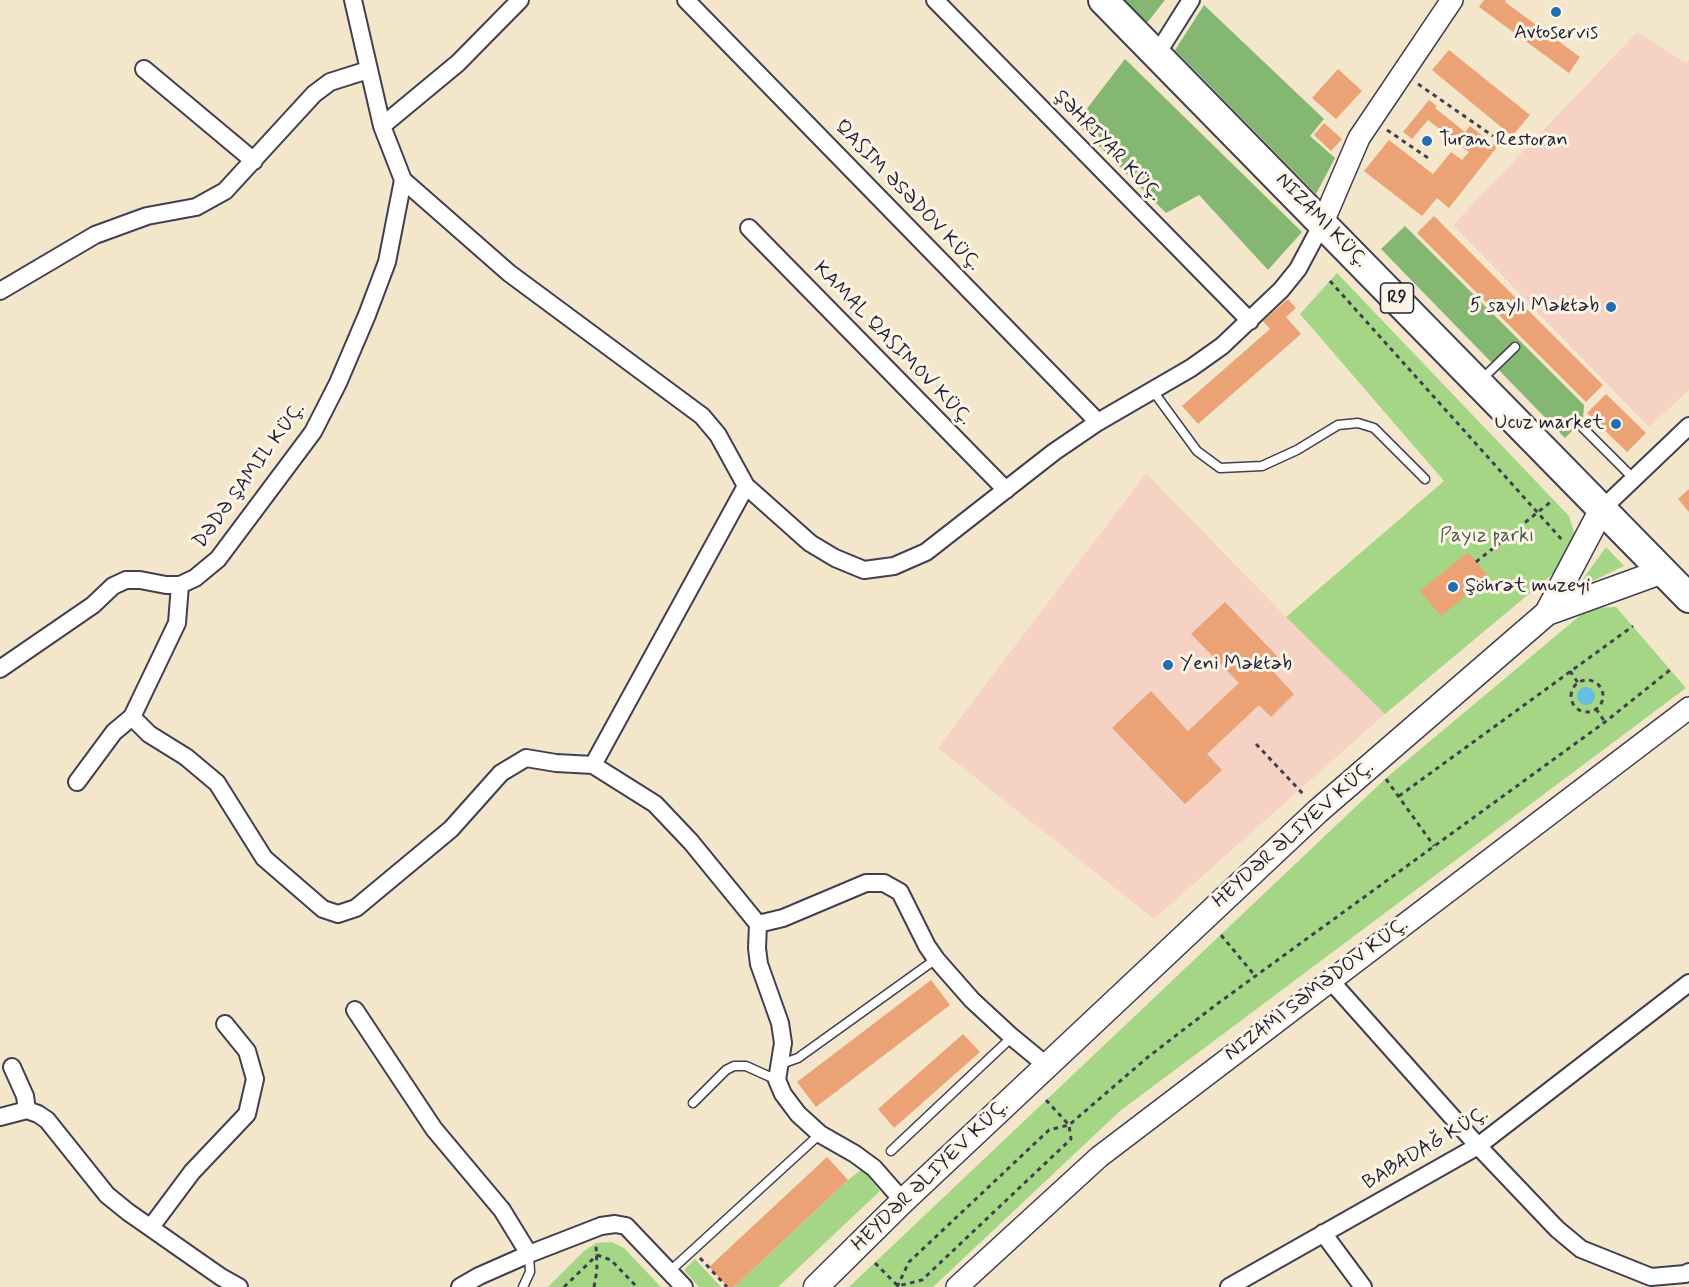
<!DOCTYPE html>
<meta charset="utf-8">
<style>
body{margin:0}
canvas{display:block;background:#f4e6cb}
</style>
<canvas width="1689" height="1287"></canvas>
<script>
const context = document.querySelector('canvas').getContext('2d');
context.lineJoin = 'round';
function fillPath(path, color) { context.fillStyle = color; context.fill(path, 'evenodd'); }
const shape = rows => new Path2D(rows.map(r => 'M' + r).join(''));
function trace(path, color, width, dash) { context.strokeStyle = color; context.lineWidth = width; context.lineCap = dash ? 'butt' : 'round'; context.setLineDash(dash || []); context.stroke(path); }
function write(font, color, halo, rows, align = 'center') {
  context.font = font + ' Mynerve,sans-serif'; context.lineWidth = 6; context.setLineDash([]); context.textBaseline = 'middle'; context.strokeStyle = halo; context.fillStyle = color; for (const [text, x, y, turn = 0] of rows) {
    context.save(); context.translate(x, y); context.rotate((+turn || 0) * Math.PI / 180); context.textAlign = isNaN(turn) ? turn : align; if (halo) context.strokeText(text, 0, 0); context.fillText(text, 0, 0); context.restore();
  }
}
const built = shape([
 [1637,32,1686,63,1689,60,1689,390,1649,427,1453,225],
 [1146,473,1286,617,1385,714,1154,919,938,748]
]);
const green = shape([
 [1337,273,1569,516,1576,539,1571,550,1554,573,1385,714,1286,617,1444,481,1300,314],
 [1606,547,1624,566,1576,589],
 [1616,607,1686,688,1120,1111,933,1287,849,1287,1386,778,1589,608],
 [862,1169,880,1191,778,1287,734,1287,848,1180],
 [612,1242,624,1248,661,1287,548,1287,584,1251,596,1243],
 [695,1259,721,1287,699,1287,684,1270]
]);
const forest = shape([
 [1124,0,1165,0,1147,23],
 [1204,5,1324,119,1310,136,1335,158,1316,194,1175,50],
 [1125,59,1302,232,1268,270,1199,195,1166,213,1076,123],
 [1405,226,1584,405,1583,420,1565,438,1381,249]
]);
const water = shape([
 '1577 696a9 9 0 1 1 18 0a9 9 0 1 1-18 0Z'
]);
const building = shape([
 [1484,0,1506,0,1505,2,1580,57,1569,73,1479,7],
 [1449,50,1530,115,1512,136,1432,70],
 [1338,69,1362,91,1336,119,1312,98],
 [1429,100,1437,106,1435,108,1465,132,1470,126,1497,147,1449,208,1437,198,1422,216,1364,171,1389,140,1433,174,1451,152,1462,160,1469,152,1428,120,1412,139,1403,132],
 [1324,123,1342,139,1331,151,1314,135],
 [1434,216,1603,385,1586,402,1417,233],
 [1288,299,1296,308,1286,317,1301,334,1198,424,1182,406,1270,329,1263,321],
 [1606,394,1646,433,1627,452,1587,413],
 [1689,489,1689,512,1678,499],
 [1468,552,1489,577,1441,616,1420,591],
 [1225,602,1277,656,1267,665,1294,694,1271,717,1259,705,1207,754,1222,770,1185,804,1112,728,1151,691,1188,731,1239,683,1191,634],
 [931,980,950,1005,816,1107,797,1082],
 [963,1034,980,1052,894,1128,878,1109],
 [827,1157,848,1180,734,1287,728,1287,709,1267]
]);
const path = shape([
 [1418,84,1493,136],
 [1387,130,1431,160],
 [1330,281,1564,542],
 [1476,562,1553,500],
 [1570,671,1578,683],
 '1571 696a16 16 0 1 1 32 0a16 16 0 1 1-32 0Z',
 [1596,709,1605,722],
 [1256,744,1305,796],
 [1386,779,1434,846],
 [1399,796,1633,626],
 [1221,935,1256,977],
 [597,1255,611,1260,637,1287],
 [700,1258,727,1287],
 [875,1263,898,1286,922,1280,1071,1139,1069,1125,1046,1100],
 [564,1287,597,1255],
 [594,1287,597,1270,596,1244],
 [897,1287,909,1262,1049,1130,1069,1125,1148,1057,1217,1004,1605,722,1670,670]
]);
const service = shape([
 [1481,380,1515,347],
 [1153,391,1197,451,1220,468,1262,466,1297,450,1338,425,1358,423,1374,428,1425,479],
 [1583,428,1633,478],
 [781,1064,798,1058,936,959],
 [693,1103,726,1070,734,1066,746,1066,777,1080],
 [891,1151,1012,1037],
 [670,1271,820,1134],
 [523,1287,530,1272,529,1254]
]);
const minor = shape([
 [353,0,382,126,403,180,509,273,702,416,718,435,746,486,810,543,835,558,864,570,894,566,926,552,1054,452,1098,422,1191,368,1222,346,1281,290,1298,269,1323,222],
 [686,0,1098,422],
 [935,0,1250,321],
 [1157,54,1191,0],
 [144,69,254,161],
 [382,126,458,63,520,0],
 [749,228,1006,490],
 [0,291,95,235,147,216,196,207,225,191,314,94,330,82,368,70],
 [1602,509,1689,426],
 [0,669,93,605,113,586,126,580,140,580,166,585,180,585,195,578,218,559,313,432,338,383,367,315,387,262,403,180],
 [132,717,149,734,186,757,217,783,264,858,323,909,338,914,356,908,451,829,501,773,526,758,556,763,593,765,655,804,691,842,758,924,783,918,866,883,884,883,900,892,927,946,936,959,972,1000,1012,1037,1046,1065],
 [593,765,746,486],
 [77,782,114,732,132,717,177,623,180,585],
 [758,924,757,948,759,964,780,1023,783,1043,777,1080,783,1094,798,1114,820,1134,855,1154,874,1168,903,1201],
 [1330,980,1478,1146,1557,1229,1581,1249,1651,1277,1685,1274,1689,1272],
 [355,1010,434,1129,502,1210,529,1254],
 [12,1067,25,1096,27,1110],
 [0,1117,27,1110,38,1114,47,1120,107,1195,128,1212,221,1277,239,1287],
 [151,1227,192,1172,247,1114,255,1079,247,1051,225,1024],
 [1323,1233,1363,1287],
 [460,1287,479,1276,529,1254,601,1226,615,1224,626,1226,684,1287],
 [1229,1287,1478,1146,1689,983]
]);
const tertiary = shape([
 [1323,222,1359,138,1452,0],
 [957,1287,1099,1157,1689,708]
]);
const secondary = shape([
 [1602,509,1547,613,1663,571],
 [816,1287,903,1201,1318,811,1547,613]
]);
const trunk = shape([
 [1103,0,1689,598]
]);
const markers = [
 [1556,12,6,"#1f6fb2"],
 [1427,141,6,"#1f6fb2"],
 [1611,307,6,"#1f6fb2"],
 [1616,424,6,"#1f6fb2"],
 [1453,587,6,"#1f6fb2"],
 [1168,665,6,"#1f6fb2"]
];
const shields = [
 [1397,298,33]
];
const shieldNames = [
 ["R9",1397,298]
];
const poiNames = [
 ["Avtoservis",1556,34,"center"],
 ["Turan Restoran",1439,141],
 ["5 saylı Məktəb",1599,307,"right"],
 ["Ucuz market",1604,424,"right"],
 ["Şöhrət muzeyi",1465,587],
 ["Yeni Məktəb",1180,665]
];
const streetNames = [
 ["ŞƏHRIYAR KÜÇ.",1107,146,46],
 ["QASIM ƏSƏDOV KÜÇ.",907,196,46],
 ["NIZAMI KÜÇ.",1321,221,46],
 ["KAMAL QASIMOV KÜÇ.",892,344,46],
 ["DƏDƏ ŞAMIL KÜÇ.",250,476,-54],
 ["HEYDƏR ƏLIYEV KÜÇ.",1294,835,-42],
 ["NIZAMI SƏMƏDOV KÜÇ.",1317,990,-37],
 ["BABADAĞ KÜÇ.",1426,1149,-31],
 ["HEYDƏR ƏLIYEV KÜÇ.",931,1176,-44]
];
const parkNames = [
 ["Payız parkı",1487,537]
];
fillPath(built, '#f5d2c3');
fillPath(green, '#a5d685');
fillPath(forest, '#84b772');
fillPath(water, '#66bee3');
fillPath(building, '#eba375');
trace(service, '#423f51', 11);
trace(minor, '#423f51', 20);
trace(tertiary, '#423f51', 24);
trace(secondary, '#423f51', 27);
trace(trunk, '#423f51', 32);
trace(path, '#423f51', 3, [4.5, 4.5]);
trace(service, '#fff', 8);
trace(minor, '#fff', 16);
trace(tertiary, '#fff', 21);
trace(secondary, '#fff', 24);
trace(trunk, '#fff', 28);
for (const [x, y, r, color] of markers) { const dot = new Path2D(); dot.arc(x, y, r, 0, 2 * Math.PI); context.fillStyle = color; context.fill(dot); trace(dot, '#fcf5e5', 2); }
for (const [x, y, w] of shields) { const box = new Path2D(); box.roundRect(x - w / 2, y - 15, w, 30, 4.5); context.fillStyle = '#fcf5e5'; context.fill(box); trace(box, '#22223b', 1.5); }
write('bold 18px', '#22223b', null, shieldNames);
write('20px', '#22223b', '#fcf5e5', poiNames, 'left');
write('20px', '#22223b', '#fcf5e5', streetNames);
write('20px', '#495851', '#fcf5e5', parkNames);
</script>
